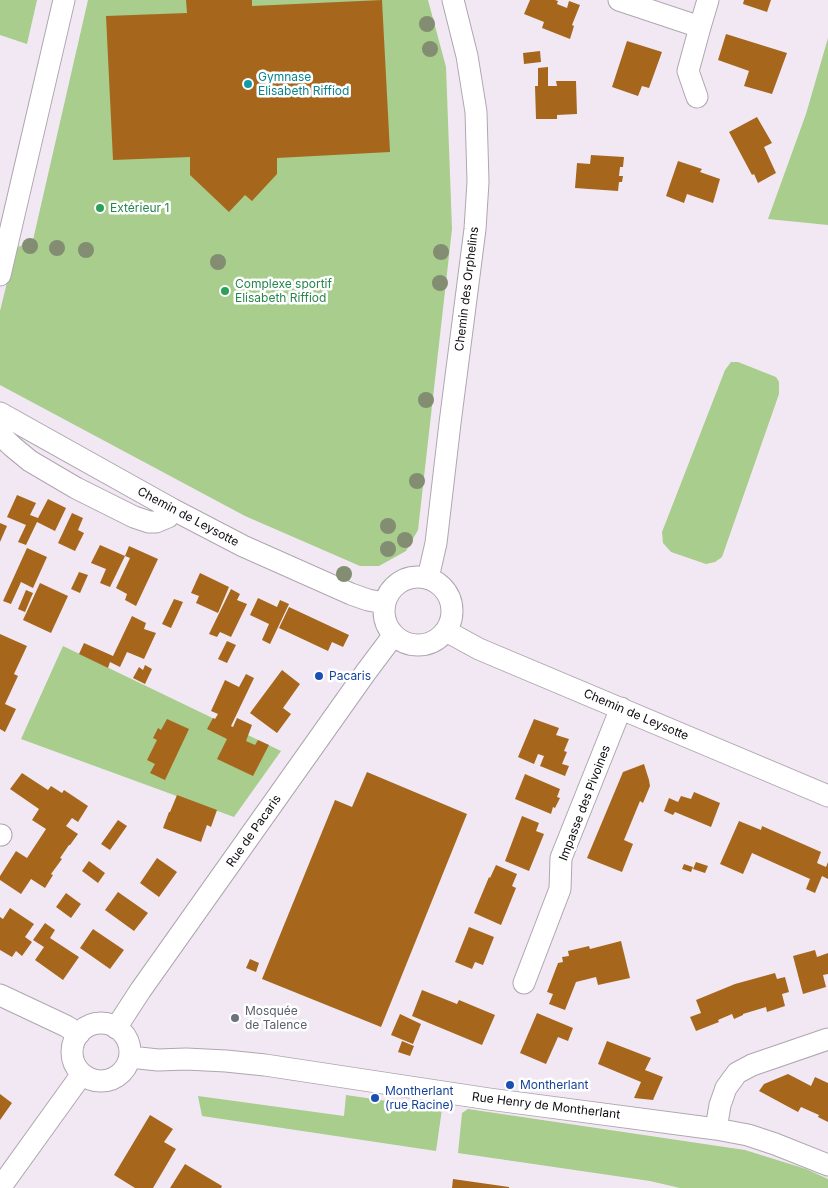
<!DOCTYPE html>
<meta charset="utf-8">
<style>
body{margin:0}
canvas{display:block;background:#f2e8f3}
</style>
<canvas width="828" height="1188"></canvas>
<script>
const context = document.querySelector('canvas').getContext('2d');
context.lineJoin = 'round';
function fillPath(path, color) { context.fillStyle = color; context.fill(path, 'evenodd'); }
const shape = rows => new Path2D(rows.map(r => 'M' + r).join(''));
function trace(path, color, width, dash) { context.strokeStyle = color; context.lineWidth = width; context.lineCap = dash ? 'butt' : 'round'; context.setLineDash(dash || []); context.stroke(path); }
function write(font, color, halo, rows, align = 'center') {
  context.font = font + ' Inter,sans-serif'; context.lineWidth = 5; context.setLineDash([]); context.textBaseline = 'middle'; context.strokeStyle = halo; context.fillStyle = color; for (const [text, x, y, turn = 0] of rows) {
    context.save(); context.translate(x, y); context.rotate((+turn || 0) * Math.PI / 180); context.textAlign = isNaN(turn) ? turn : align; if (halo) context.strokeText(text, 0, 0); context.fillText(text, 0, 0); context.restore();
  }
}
const green = shape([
 [0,0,37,0,27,44,0,35],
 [88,0,428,0,446,67,452,229,418,530,406,551,379,566,360,566,245,516,0,385,0,311,15,250,18,247,33,240],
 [828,38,828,225,768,219,806,114],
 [731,362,738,362,776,377,779,382,779,394,722,557,715,562,706,564,671,552,663,543,662,532,725,370],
 [63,646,281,751,234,817,21,739],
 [346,1095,442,1109,436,1151,202,1116,198,1096,344,1116],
 [468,1109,745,1150,806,1169,828,1179,828,1188,680,1188,650,1181,458,1153,462,1113]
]);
const building = shape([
 [186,0,252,0,252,6,382,0,390,152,277,158,277,174,252,201,245,195,229,212,190,175,190,157,113,160,106,16,187,13],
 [530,0,555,0,558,1,557,4,567,8,569,1,580,5,572,25,574,26,570,39,542,28,544,22,524,14],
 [744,0,771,0,767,12,743,4],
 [726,34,787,53,772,94,744,86,749,71,718,60],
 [627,41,662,52,649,88,642,86,638,96,612,87],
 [540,51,541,62,524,64,523,53],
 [548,67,548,86,557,86,556,81,576,81,577,114,557,115,557,119,536,119,535,86,538,86,538,68],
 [757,117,772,143,764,147,776,173,758,183,754,174,752,175,729,132],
 [591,155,624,157,623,167,620,167,619,176,623,176,622,182,619,182,618,191,575,188,577,163,590,164],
 [678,161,702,169,700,172,720,179,713,203,687,194,684,203,666,196],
 [17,495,36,503,30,515,38,518,48,499,66,508,55,531,37,522,26,545,18,542,26,525,7,517],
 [72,513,83,518,78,530,84,533,75,551,58,543],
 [0,523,7,526,0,542],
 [100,545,125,556,110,587,100,583,106,569,91,563],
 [129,546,158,559,136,606,125,600,127,594,116,588,130,558,125,556],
 [27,548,47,557,33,588,21,582,11,604,3,601],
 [79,572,88,575,80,593,71,589],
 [200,573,229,587,218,613,196,603,199,596,191,593],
 [40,583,68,596,51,633,23,620],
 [231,589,240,594,237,600,247,604,231,637,220,632,217,637,209,634],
 [26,590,33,593,25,612,18,609],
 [258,598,277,607,280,600,289,604,270,644,262,640,269,624,250,615],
 [174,599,183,602,171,628,162,624],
 [289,607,349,635,343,647,332,642,328,651,279,628],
 [132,616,146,623,144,629,156,633,144,659,127,652,120,667,110,662,108,668,79,654,84,643,113,656],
 [0,634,27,646,14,674,18,676,5,704,16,709,5,732,0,729],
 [227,641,236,645,227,663,218,659],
 [145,665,152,669,145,684,133,678,139,667,143,670],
 [282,670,300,684,283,708,291,714,277,733,250,713],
 [246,674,254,678,231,726,233,727,237,718,252,725,246,741,255,745,258,740,269,745,253,776,217,759,227,739,207,729,213,718,215,719,218,714,211,711,225,680,239,687],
 [167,719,189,729,165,780,150,773,155,764,147,760,157,740,153,738,158,728,161,730],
 [534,719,559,728,556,735,569,739,564,751,567,752,562,764,569,766,565,776,540,766,544,756,538,754,534,764,518,757],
 [644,764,649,780,650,786,643,803,640,801,624,840,633,844,622,872,587,858,623,772],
 [367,772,467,814,381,1027,262,979,335,800,352,807],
 [22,773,48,790,51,786,62,793,64,790,88,806,78,822,72,818,66,826,78,834,70,845,69,845,60,858,62,859,51,874,53,875,45,888,31,879,21,894,0,880,0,876,16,851,27,858,46,829,32,820,39,809,10,789],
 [525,774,560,789,557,797,560,798,555,808,553,807,551,814,515,799],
 [694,792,720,803,711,827,675,812,673,815,664,811,669,798,678,802,681,796,691,799],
 [177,795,217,810,211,827,207,825,201,842,163,828,169,812,170,812],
 [522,816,539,823,536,831,544,834,529,871,505,861],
 [118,820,127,826,110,850,101,844],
 [739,821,761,830,762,826,821,852,817,863,826,867,828,862,828,879,822,876,815,893,806,889,810,879,752,853,743,874,720,864],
 [157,858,177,872,159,897,140,883],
 [89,861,105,873,98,883,82,871],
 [696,862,708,866,705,873,693,869],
 [684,864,693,867,691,872,682,869],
 [496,865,517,874,512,886,516,888,501,925,474,913,489,877,490,878],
 [118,892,148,913,134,931,105,910],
 [66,893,81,904,71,918,56,907],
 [10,908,34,924,25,937,32,942,22,956,16,951,12,957,0,950,0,917,3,919],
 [45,923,55,930,50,938,79,957,63,980,35,960,44,947,33,940],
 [469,927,494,937,483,965,475,962,472,969,455,962],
 [93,929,124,950,110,969,80,948],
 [621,941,630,978,598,985,596,977,576,982,565,1010,549,1004,553,994,547,992,558,963,563,962,562,957,569,956,568,951,589,946,590,949],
 [815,950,817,957,828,953,828,974,823,975,826,987,803,994,793,956],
 [250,959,259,963,256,972,246,968],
 [775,973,777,979,785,977,789,992,782,994,785,1006,767,1012,766,1007,743,1014,743,1015,734,1019,732,1014,718,1020,719,1022,696,1031,690,1017,701,1013,696,1000,735,984],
 [422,990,457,1004,459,1000,495,1015,482,1045,412,1016],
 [537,1013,573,1028,568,1041,558,1037,546,1064,520,1053],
 [400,1014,421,1024,413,1044,391,1035],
 [402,1041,414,1046,410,1056,398,1052],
 [607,1041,651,1058,645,1070,663,1077,653,1100,634,1098,641,1082,598,1064],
 [788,1074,811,1086,815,1077,828,1083,828,1122,818,1117,819,1115,801,1107,798,1112,759,1091,764,1084],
 [0,1094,12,1103,0,1120],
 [150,1115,173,1129,164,1142,176,1149,153,1188,135,1188,114,1175],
 [185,1164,222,1186,221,1188,170,1188],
 [453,1179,509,1187,509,1188,452,1188]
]);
const minor = shape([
 [619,0,700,27],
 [697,97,688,71,700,27,708,0],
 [0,275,64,0],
 [0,413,172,509,243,546,351,594,368,600,384,603],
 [0,435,13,447,30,461,76,488,134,517,149,522,156,522,168,517,172,509],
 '384 611a34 34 0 1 1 68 0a34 34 0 1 1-68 0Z',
 [428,578,436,543,450,423,475,229,478,182,476,112,467,56,453,0],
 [446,631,479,649,828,796],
 [0,835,1,835],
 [524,983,560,889,561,858,621,708],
 [0,995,66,1026,79,1034],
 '72 1052a29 29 0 1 1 58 0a29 29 0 1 1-58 0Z',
 [116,1028,140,991,366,672,393,636],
 [130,1057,158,1060,186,1059,226,1061,265,1065,489,1099,716,1129,748,1135,775,1144,828,1165],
 [716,1129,720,1105,726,1088,737,1073,752,1065,828,1039],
 [0,1188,82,1074]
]);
const trees = [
 [427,24],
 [430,49],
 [30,246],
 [57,248],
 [86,250],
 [441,252],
 [218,262],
 [440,283],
 [426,400],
 [417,481],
 [388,526],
 [405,540],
 [388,549],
 [344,574]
];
const markers = [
 [248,84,5,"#0f9aa8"],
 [100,208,5,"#2e9e5b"],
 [225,291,5,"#2e9e5b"],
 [319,676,5,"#1a4fb4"],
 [235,1018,5,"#6b7280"],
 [510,1085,5,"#1a4fb4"],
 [375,1098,5,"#1a4fb4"]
];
const cultureNames = [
 ["Gymnase",258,77],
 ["Elisabeth Riffiod",258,91]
];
const leisureNames = [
 ["Extérieur 1",110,208],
 ["Complexe sportif",235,284],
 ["Elisabeth Riffiod",235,298]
];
const streetNames = [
 ["Chemin des Orphelins",467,289,-83],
 ["Chemin de Leysotte",188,517,28],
 ["Chemin de Leysotte",636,715,23],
 ["Impasse des Pivoines",585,803,-69],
 ["Rue de Pacaris",254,831,-55],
 ["Rue Henry de Montherlant",546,1106,7]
];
const transitNames = [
 ["Pacaris",329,676],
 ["Montherlant",520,1085],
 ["Montherlant",385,1091],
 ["(rue Racine)",385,1105]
];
const worshipNames = [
 ["Mosquée",245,1011],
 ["de Talence",245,1025]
];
fillPath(green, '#a8cd8c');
fillPath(building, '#a6671d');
trace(minor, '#afa6b0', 23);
trace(minor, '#fff', 21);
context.fillStyle = '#828d72';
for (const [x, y] of trees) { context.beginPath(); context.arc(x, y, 8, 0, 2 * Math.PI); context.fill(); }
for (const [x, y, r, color] of markers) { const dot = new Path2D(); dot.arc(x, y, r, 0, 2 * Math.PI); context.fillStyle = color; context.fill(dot); trace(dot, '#fff', 2); }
write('12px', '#0d838f', '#fff', cultureNames, 'left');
write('12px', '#27864d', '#fff', leisureNames, 'left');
write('12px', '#0f0c0f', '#fff', streetNames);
write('12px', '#164399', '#fff', transitNames, 'left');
write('12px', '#5b616d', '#fff', worshipNames, 'left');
</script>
